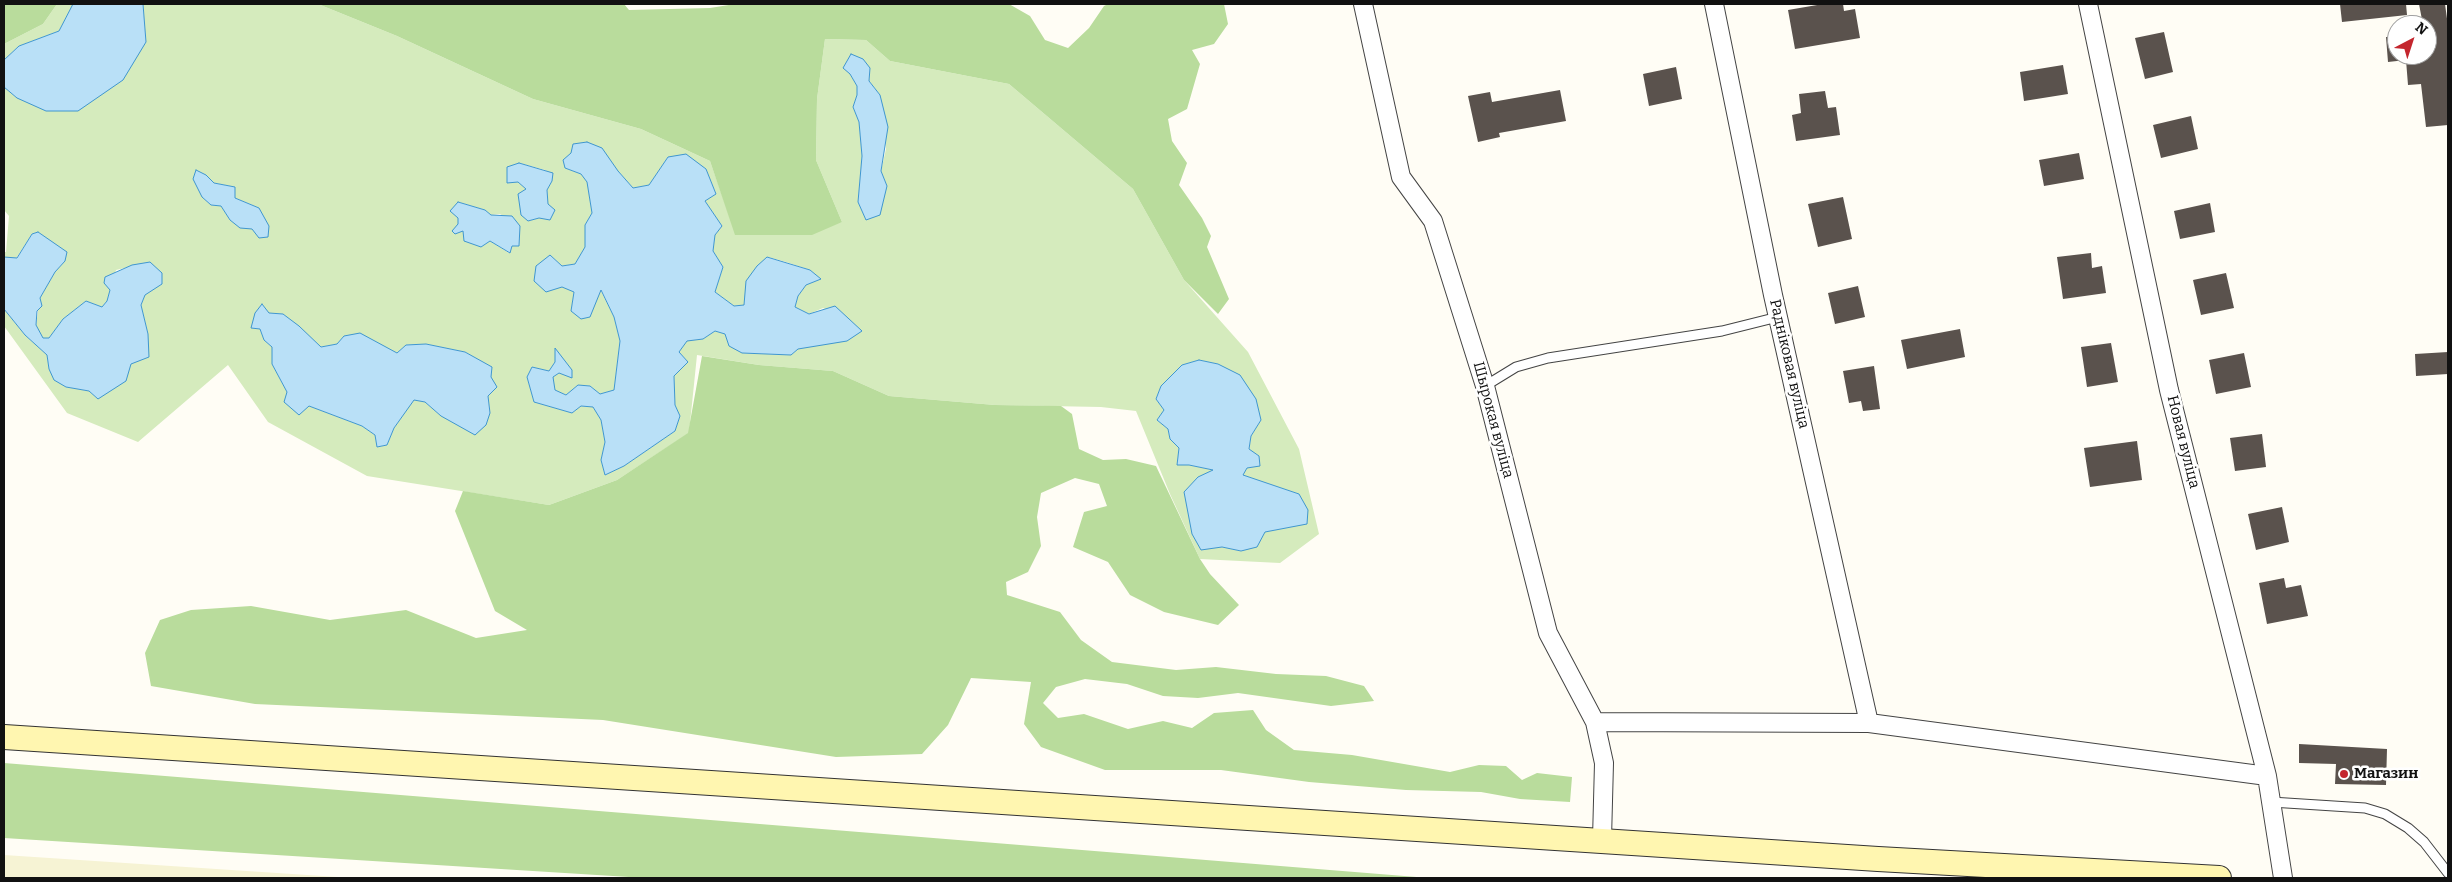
<!DOCTYPE html>
<meta charset="utf-8">
<style>
body{margin:0}
#map{position:relative;width:2452px;height:882px;overflow:hidden;background:#fffdf5;font-family:Bitter,serif}
canvas{display:block}
.frame{position:absolute;inset:0;border:5px solid #111;pointer-events:none}
.north{position:absolute;left:2387px;top:15px;width:50px;height:50px;box-sizing:border-box;background:#fff;border:1px solid #a0a0a0;border-radius:50%;rotate:40deg;font-size:14px;font-weight:700;line-height:20px;text-align:center;color:#111}
.north::after{content:'';display:block;margin:auto;width:18px;height:22px;background:#c4262e;clip-path:polygon(50% 0,100% 100%,50% 72%,0 100%)}
</style>
<div id="map">
<canvas width="2452" height="882"></canvas>
<div class="frame"></div>
<div class="north">N</div>
</div>
<script>
const context = document.querySelector('canvas').getContext('2d');
context.lineJoin = 'round';
function fillPath(path, color) { context.fillStyle = color; context.fill(path, 'evenodd'); }
const shape = rows => new Path2D(rows.map(r => 'M' + r).join(''));
function trace(path, color, width, dash) { context.strokeStyle = color; context.lineWidth = width; context.lineCap = dash ? 'butt' : 'round'; context.setLineDash(dash || []); context.stroke(path); }
function write(font, color, halo, rows, align = 'center') {
  context.font = font + ' Bitter,serif'; context.lineWidth = 5; context.setLineDash([]); context.textBaseline = 'middle'; context.strokeStyle = halo; context.fillStyle = color; for (const [text, x, y, turn = 0] of rows) {
    context.save(); context.translate(x, y); context.rotate((+turn || 0) * Math.PI / 180); context.textAlign = isNaN(turn) ? turn : align; if (halo) context.strokeText(text, 0, 0); context.fillText(text, 0, 0); context.restore();
  }
}
const farmland = shape([
 [4,855,353,878,4,878]
]);
const green = shape([
 [57,4,73,4,59,31,19,46,4,60,4,44,43,24],
 [143,4,318,4,397,36,533,99,641,129,710,161,736,235,842,222,816,160,817,99,825,39,866,40,890,61,1009,84,1133,189,1184,280,1248,352,1299,449,1319,534,1280,563,1200,559,1170,494,1136,411,1101,407,995,405,889,396,833,371,759,365,697,355,689,433,617,480,549,505,367,476,268,422,228,365,138,442,67,413,4,326,4,309,25,335,47,355,49,369,66,387,89,391,98,399,131,364,148,334,141,305,145,295,150,262,116,270,107,301,102,307,86,301,63,319,49,338,42,338,36,325,40,298,55,272,65,261,50,242,38,232,32,234,4,277,4,252,6,252,9,216,4,210,4,87,17,98,146,43],
 [870,68,869,81,880,95,886,149,881,171,887,186,884,194,866,219,858,202,862,156,859,122,853,107,857,95,857,86,850,74],
 [571,153,618,171,633,188,649,185,668,157,706,169,716,194,705,201,722,226,715,235,713,251,723,267,715,292,734,306,744,305,745,297,768,257,786,262,810,270,820,279,806,285,798,296,795,307,809,314,823,308,850,321,861,331,798,349,791,355,742,353,725,334,715,331,703,339,687,340,679,352,688,362,674,375,675,405,680,416,675,431,624,466,605,475,601,460,605,442,601,420,593,407,581,406,572,413,534,402,527,377,532,367,549,371,555,362,555,349,559,373,552,377,555,390,566,395,578,385,590,386,600,394,614,390,620,341,614,317,600,289,595,302,571,311,574,292,562,286,551,256,562,266,575,264,585,247,585,225,592,213,587,181,581,174,565,168],
 [519,163,545,170,552,181,547,190,548,204,539,218,528,221,526,189,518,182],
 [206,175,214,183,235,187,235,198,259,208,230,220,221,206,211,205,202,197],
 [458,202,485,210,491,215,500,214,520,226,519,246,512,246,509,253,490,241,481,247,474,244,458,224],
 [269,313,283,314,321,347,337,344,344,336,383,346,397,353,406,345,426,344,465,352,492,368,488,396,490,413,458,424,441,416,425,402,414,399,394,428,387,445,377,447,375,435,362,426,309,406,287,392,272,364,272,347,264,340,260,329,252,328],
 [1199,360,1218,364,1261,420,1251,436,1247,468,1242,475,1299,494,1290,527,1265,532,1241,551,1222,547,1213,470,1189,465,1177,464,1179,448,1170,439,1168,429,1157,420,1164,410,1156,399,1161,386,1182,365]
]);
const forest = shape([
 [4,4,57,4,43,24,4,44],
 [318,4,624,4,629,10,710,8,735,4,1009,4,1030,16,1045,40,1068,48,1089,28,1104,6,1108,4,1224,4,1228,24,1214,44,1192,50,1200,64,1187,109,1168,119,1172,141,1187,163,1179,185,1202,218,1211,236,1207,247,1229,299,1218,314,1184,280,1133,189,1009,84,890,61,866,40,825,39,817,99,816,160,842,222,812,235,735,235,710,161,641,129,533,99,397,36],
 [702,356,759,365,833,371,889,396,995,405,1061,406,1072,414,1079,449,1103,460,1126,459,1156,466,1200,559,1210,574,1239,605,1218,625,1164,612,1130,595,1108,562,1073,547,1084,512,1107,506,1099,484,1075,478,1041,493,1037,517,1041,546,1028,572,1006,582,1007,595,1060,612,1081,640,1112,662,1176,670,1216,667,1276,674,1326,676,1364,686,1374,701,1331,706,1238,693,1198,698,1163,696,1127,684,1085,679,1056,687,1043,703,1058,718,1084,714,1128,729,1163,721,1192,728,1214,713,1253,710,1266,730,1294,750,1352,755,1450,772,1479,765,1506,766,1522,780,1537,773,1572,777,1570,802,1520,799,1481,792,1406,790,1309,782,1221,770,1105,770,1041,747,1024,724,1031,682,971,678,948,725,922,754,836,757,603,720,255,704,151,686,145,653,160,620,191,610,251,606,330,620,406,610,476,638,527,630,495,611,455,511,463,491,549,505,617,480,688,433],
 [4,763,1429,878,645,878,4,838]
]);
const water = shape([
 [73,4,143,4,146,42,123,80,78,111,46,111,17,98,4,87,4,60,19,46,59,31,73,4],
 [851,54,863,59,870,68,869,81,880,95,888,127,881,171,887,186,880,215,866,220,858,202,862,156,859,122,853,107,857,95,857,86,850,74,843,68,851,54],
 [587,142,602,148,618,171,633,188,649,185,668,157,686,154,706,169,716,194,705,201,722,226,715,235,713,251,723,267,715,292,734,306,744,305,746,281,757,266,767,257,810,270,821,279,806,285,798,296,795,307,809,314,835,306,862,331,847,341,798,349,791,355,742,353,729,346,725,334,715,331,703,339,687,341,679,352,688,362,674,376,675,405,680,416,675,431,624,466,605,475,601,460,605,442,601,420,593,407,581,406,572,413,534,402,527,377,532,367,549,371,555,362,555,348,572,370,572,378,559,373,553,377,555,390,566,395,578,385,590,386,600,394,614,390,620,341,614,317,601,290,590,317,581,319,571,311,574,292,562,287,546,292,534,281,536,266,550,255,562,266,575,264,585,247,585,225,592,213,587,182,581,174,565,168,563,160,571,153,573,144,587,142],
 [519,163,553,173,552,181,547,190,548,204,555,210,550,220,539,218,528,221,521,215,518,194,526,189,518,182,507,183,507,167,519,163],
 [196,170,206,175,214,183,235,187,235,198,259,208,269,226,268,237,259,238,252,229,240,228,230,220,221,206,211,205,202,197,193,179,196,170],
 [458,202,485,210,491,215,512,216,520,226,519,246,512,246,510,253,490,241,481,247,464,241,463,231,455,234,452,231,458,224,458,218,450,211,458,202],
 [38,232,67,252,65,261,55,272,40,298,42,306,37,311,36,325,43,338,49,338,63,319,86,301,102,307,107,301,110,290,104,283,105,277,132,265,150,262,162,273,162,284,145,295,141,305,148,334,149,357,131,364,126,381,98,399,89,391,66,387,54,380,49,369,47,355,25,335,4,309,4,257,17,258,32,234,38,232],
 [262,304,269,313,283,314,299,326,321,347,337,344,344,336,360,333,397,353,406,345,426,344,465,352,492,367,491,377,497,387,488,396,490,413,486,425,475,435,441,416,425,402,414,400,394,428,387,445,377,447,375,435,362,426,309,406,299,415,284,402,287,392,272,364,272,347,264,340,260,329,251,328,255,313,262,304],
 [1199,360,1218,364,1240,375,1256,399,1261,420,1251,436,1249,449,1259,456,1260,466,1247,468,1243,475,1299,494,1308,510,1307,524,1265,532,1257,547,1241,551,1222,547,1201,550,1192,534,1184,492,1198,477,1213,470,1189,465,1177,465,1179,448,1170,439,1168,429,1157,420,1164,410,1156,399,1161,386,1182,365,1199,360]
]);
const building = shape([
 [1823,4,1843,4,1844,11,1855,9,1860,38,1795,49,1788,10],
 [2340,4,2406,4,2407,15,2342,22],
 [2419,4,2445,4,2448,26,2448,125,2426,127,2421,84,2408,85,2406,60,2388,62,2386,37,2397,37,2397,55,2427,55,2427,25,2423,25],
 [2164,32,2173,72,2145,79,2135,38],
 [2063,65,2068,94,2024,101,2020,72],
 [1676,67,1682,99,1649,106,1643,74],
 [1560,90,1566,121,1499,133,1500,137,1478,142,1468,96,1490,92,1492,102],
 [1825,91,1828,108,1836,107,1840,135,1796,141,1792,115,1801,113,1799,94],
 [2191,116,2198,149,2161,158,2153,125],
 [2079,153,2084,179,2044,186,2039,160],
 [1843,197,1852,239,1818,247,1808,204],
 [2210,203,2215,232,2180,239,2174,211],
 [2091,253,2092,268,2102,266,2106,293,2063,299,2057,257],
 [2226,273,2234,308,2201,315,2193,280],
 [1858,286,1865,317,1835,324,1828,293],
 [1960,329,1965,357,1907,369,1901,340],
 [2111,343,2118,382,2087,387,2081,347],
 [2448,352,2448,374,2416,376,2415,354],
 [2244,353,2251,387,2216,394,2209,360],
 [1874,366,1880,409,1863,411,1861,401,1849,403,1843,371],
 [2262,434,2266,467,2235,471,2230,438],
 [2137,441,2142,480,2090,487,2084,448],
 [2282,507,2289,542,2256,550,2248,514],
 [2284,578,2286,588,2301,585,2308,616,2267,624,2259,583],
 [2299,744,2387,749,2386,785,2335,784,2336,764,2299,763]
]);
const service = shape([
 [1485,386,1516,367,1548,358,1722,331,1778,317],
 [2271,802,2365,808,2385,814,2408,828,2424,842,2448,873]
]);
const minor = shape([
 [1363,4,1401,177,1433,221,1485,386,1548,633,1595,722,1604,763,1602,839],
 [1714,4,1773,295,1869,723],
 [2088,4,2169,390,2267,776,2283,878],
 [1595,722,1869,723,2267,776]
]);
const secondary = shape([
 [4,737,1878,859,2219,878]
]);
const markers = [
 [2344,774,5,"#c4262e"]
];
const streetNames = [
 ["Радніковая вуліца",1789,364,77],
 ["Шырокая вуліца",1493,420,75],
 ["Новая вуліца",2183,442,76]
];
const poiNames = [
 ["Магазин",2354,774]
];
fillPath(farmland, '#f6f3d4');
fillPath(green, '#d5ebbd');
fillPath(forest, '#b9dc9c');
fillPath(water, '#b9e0f7');
trace(water, '#3f96cf', 1);
fillPath(building, '#5a524d');
trace(service, '#444', 11);
trace(minor, '#444', 20);
trace(secondary, '#333', 26);
trace(service, '#fff', 9);
trace(minor, '#fff', 18);
trace(secondary, '#fff6b0', 24);
for (const [x, y, r, color] of markers) { const dot = new Path2D(); dot.arc(x, y, r, 0, 2 * Math.PI); context.fillStyle = color; context.fill(dot); trace(dot, '#fff', 2); }
write('15px', '#111', '#fff', streetNames);
write('bold 15px', '#111', '#fff', poiNames, 'left');
</script>
